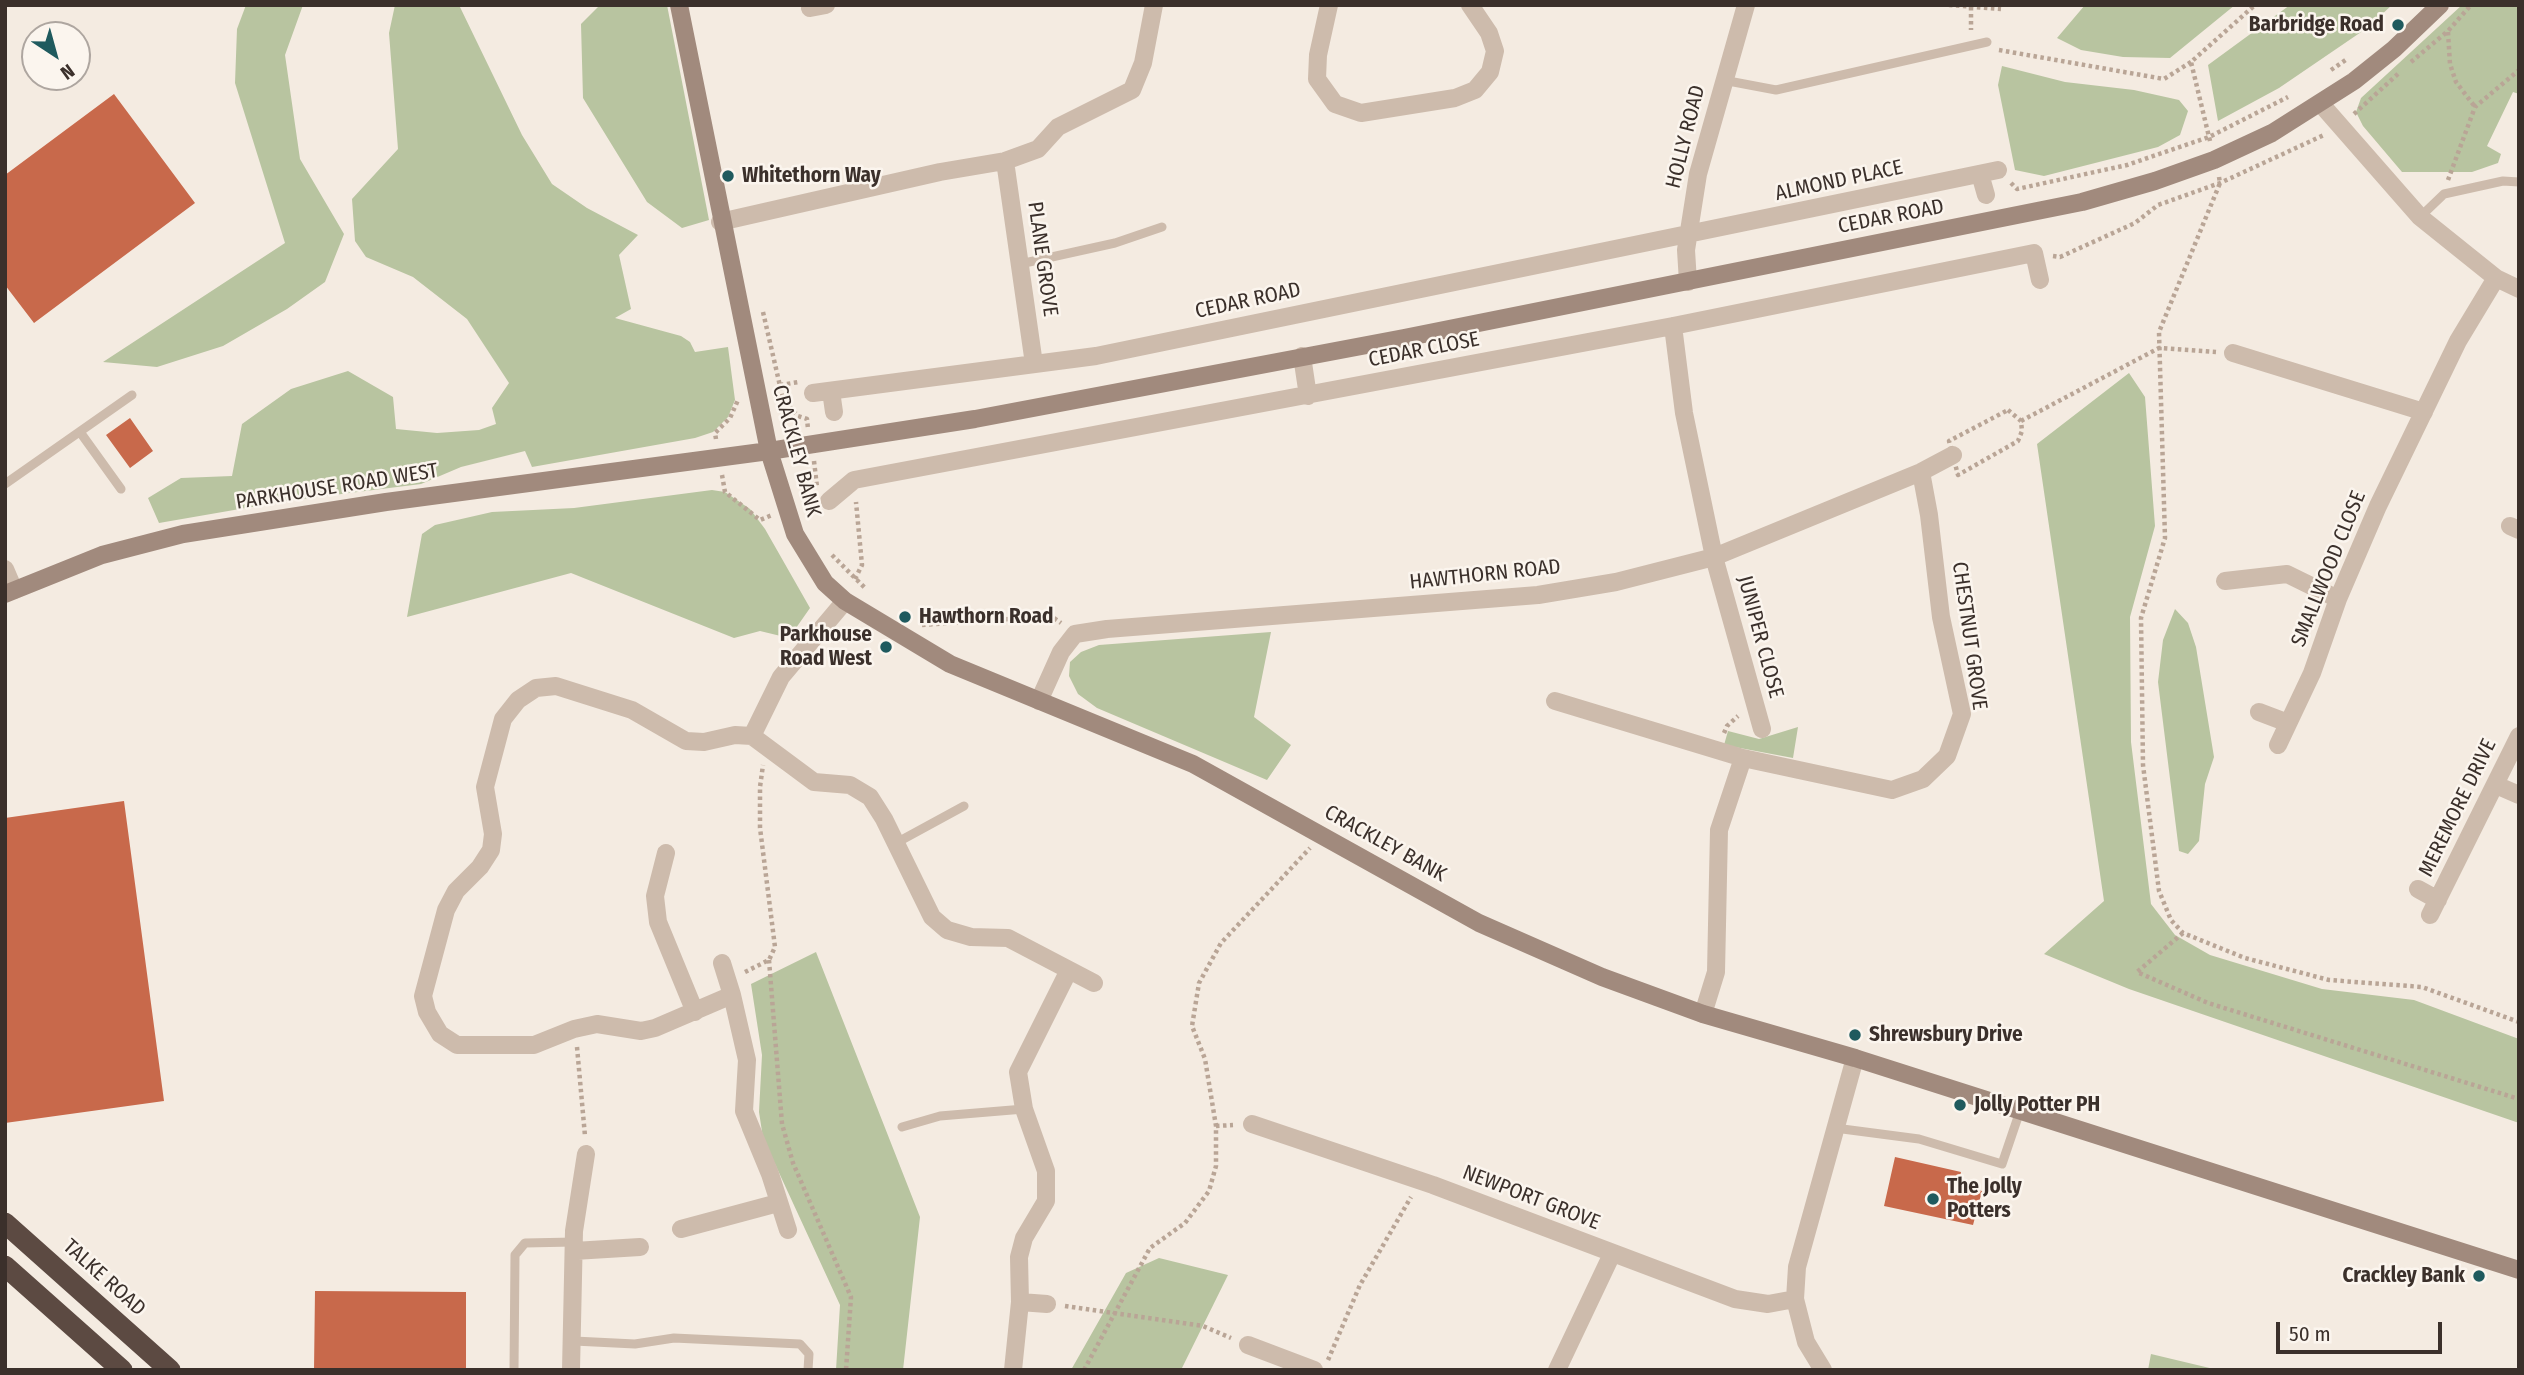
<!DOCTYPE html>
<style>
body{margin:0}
#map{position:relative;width:2524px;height:1375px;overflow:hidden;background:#f4ebe1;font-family:"Fira Sans Condensed",sans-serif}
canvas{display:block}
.frame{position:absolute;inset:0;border:7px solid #3b302b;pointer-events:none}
.north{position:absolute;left:21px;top:21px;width:70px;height:70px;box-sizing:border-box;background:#fbf5ee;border:2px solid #aea6a0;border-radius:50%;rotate:144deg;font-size:19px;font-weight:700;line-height:28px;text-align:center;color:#3b302b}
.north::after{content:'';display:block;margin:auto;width:24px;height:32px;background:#1f5a5e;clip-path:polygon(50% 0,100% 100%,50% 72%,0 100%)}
.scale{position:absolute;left:2276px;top:1322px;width:166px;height:32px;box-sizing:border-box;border:4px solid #3b302b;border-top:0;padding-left:9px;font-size:21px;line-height:24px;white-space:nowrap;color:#3b302b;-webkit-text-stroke:5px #fbf5ee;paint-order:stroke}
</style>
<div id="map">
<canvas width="2524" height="1375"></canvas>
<div class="frame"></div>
<div class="north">N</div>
<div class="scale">50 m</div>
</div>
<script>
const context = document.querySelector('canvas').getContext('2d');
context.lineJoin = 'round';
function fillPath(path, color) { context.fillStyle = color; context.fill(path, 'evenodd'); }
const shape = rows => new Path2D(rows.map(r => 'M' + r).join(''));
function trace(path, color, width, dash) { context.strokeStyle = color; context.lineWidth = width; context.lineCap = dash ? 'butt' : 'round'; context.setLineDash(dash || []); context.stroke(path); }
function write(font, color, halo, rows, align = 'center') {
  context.font = font + ' "Fira Sans Condensed",sans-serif'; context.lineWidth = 5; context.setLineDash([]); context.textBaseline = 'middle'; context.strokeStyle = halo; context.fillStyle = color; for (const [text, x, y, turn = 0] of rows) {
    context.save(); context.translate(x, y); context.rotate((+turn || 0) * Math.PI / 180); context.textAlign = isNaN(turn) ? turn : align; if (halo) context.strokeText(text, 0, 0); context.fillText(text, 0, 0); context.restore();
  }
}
const green = shape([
 [246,5,303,5,285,55,300,159,344,234,325,282,287,309,223,346,157,367,103,362,285,243,235,83,237,29],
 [395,5,459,5,522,135,552,184,587,208,638,235,619,255,631,309,615,318,681,336,690,342,695,352,728,347,735,400,728,417,713,432,695,438,532,467,525,451,461,467,421,484,286,501,159,523,148,498,181,478,232,476,242,424,291,389,348,371,393,397,396,429,437,433,479,430,496,424,492,408,509,383,467,319,413,277,366,257,355,241,352,199,398,149,389,33],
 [600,5,667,5,709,220,682,228,647,202,583,98,581,24],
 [2085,5,2235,5,2170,58,2123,57,2081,50,2057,38],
 [2290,5,2392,5,2367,28,2279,88,2218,121,2208,65],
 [2462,5,2519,5,2519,94,2513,92,2487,146,2501,154,2498,163,2472,172,2402,172,2363,126,2356,112,2361,98],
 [2002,66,2065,82,2134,90,2179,100,2188,111,2180,135,2158,147,2044,176,2015,170,1998,85],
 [2129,373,2145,397,2155,526,2130,617,2131,742,2151,904,2175,935,2210,955,2322,989,2414,1000,2519,1039,2519,1123,2129,989,2044,954,2104,901,2037,444],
 [712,490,725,492,750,509,765,529,810,608,789,638,760,631,734,638,571,573,407,617,422,534,435,525,492,512,574,508],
 [2175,609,2188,623,2196,647,2214,757,2205,784,2199,841,2188,854,2179,851,2158,682,2163,640],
 [1271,632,1254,717,1291,745,1267,780,1097,708,1078,694,1069,676,1070,662,1081,652,1099,645],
 [1798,727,1793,758,1724,745,1728,731,1759,739],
 [816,952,920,1217,903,1370,836,1370,840,1305,763,1138,759,1112,762,1055,751,984],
 [1159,1258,1228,1275,1181,1370,1071,1370,1126,1273],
 [2151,1354,2218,1370,2148,1370]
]);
const building = shape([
 [114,94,195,203,34,323,5,285,5,175],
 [130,418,153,451,130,468,106,435],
 [124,801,164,1101,5,1123,5,818],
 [1895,1157,1961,1172,1958,1185,1982,1191,1973,1225,1884,1206],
 [315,1291,466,1292,466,1370,314,1370]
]);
const path = shape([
 [1949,5,2001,9],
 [1971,7,1971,30],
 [2448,32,2450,64,2456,82,2475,107],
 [1999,50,2164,79,2191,62],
 [2411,62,2448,31,2471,5],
 [2331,70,2347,59],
 [2354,114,2399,73],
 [2210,141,2191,62,2255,5],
 [2219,177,2220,183,2159,332,2165,538,2141,618,2143,765,2159,891,2171,920,2183,933,2245,958,2329,980,2422,987,2519,1022],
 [2448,180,2475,107,2519,70],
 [2011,183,2017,189,2127,165,2209,137,2288,97],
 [2053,256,2060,257,2135,223,2158,205,2220,183,2324,135],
 [763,312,783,399,798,416,807,419,808,429],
 [780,385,799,382],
 [2008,410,2021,421,2022,431,2018,441,1958,475,1949,441,2008,410],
 [2021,421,2159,348,2216,352],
 [716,439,715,433,730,418,738,400],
 [814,461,817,487],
 [722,475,725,492,760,520,772,515],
 [832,555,865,588],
 [855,579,862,565,856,502],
 [922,625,1051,616,1061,623],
 [1724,733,1727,726,1738,716],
 [2183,933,2137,972,2208,1003,2519,1099],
 [769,960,782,1124,793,1163,851,1297,846,1370],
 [745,972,769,960,775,947,760,828,760,787,763,765],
 [577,1047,585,1136],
 [1216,1126,1233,1125],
 [1065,1306,1203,1326,1231,1338],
 [1328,1360,1360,1285,1411,1197],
 [1084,1370,1150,1248,1185,1223,1209,1191,1216,1166,1216,1126,1205,1059,1192,1026,1199,983,1221,943,1310,848]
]);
const lane = shape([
 [1723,80,1776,90,1987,42],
 [2420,217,2444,194,2503,181,2519,182],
 [1020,264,1115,243,1162,227],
 [80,432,121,489],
 [5,484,132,395],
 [896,843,964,806],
 [902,1127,940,1116,1024,1109],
 [1835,1128,1919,1139,2002,1164,2020,1111],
 [574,1341,635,1344,674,1338,800,1344,809,1354,808,1370],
 [514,1370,515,1255,525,1243,574,1242]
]);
const street = shape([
 [1329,5,1318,55,1317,79,1335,104,1361,113,1455,98,1475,90,1490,72,1495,51,1489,33,1470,5],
 [810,8,826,5],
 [2321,104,2420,217,2496,278,2519,289],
 [1005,161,1034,364],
 [1980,174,1986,195],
 [720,222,940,172,1005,161,1038,149,1058,127,1132,90,1143,63,1154,5],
 [1688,282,1686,250,1698,174,1746,5],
 [1673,326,1684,413,1714,557,1762,729],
 [2233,353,2424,412],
 [1302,356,1308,396],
 [831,391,834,412],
 [813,393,1096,356,1998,170],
 [829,501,854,480,1673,326,2034,253,2040,280],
 [2510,526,2519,530],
 [5,569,14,590],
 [2225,581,2287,574,2338,599],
 [1039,701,1061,652,1075,634,1107,629,1538,595,1616,582,1714,557,1921,472,1953,455],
 [1555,701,1743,758,1892,790,1923,779,1947,756,1962,714,1941,617,1929,515,1921,472],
 [2259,712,2288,723],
 [752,736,814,782,850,785,870,797,884,819,932,917,947,930,971,937,1008,938,1094,983],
 [2278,745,2312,673,2338,599,2378,506,2458,341,2496,278],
 [2496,785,2519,795],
 [666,853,655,896,658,922,695,1012],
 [2418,889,2438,900],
 [2430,915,2519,736],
 [722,963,732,995],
 [1703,1014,1716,972,1719,830,1743,758],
 [1252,1124,1433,1185,1735,1299,1768,1304,1795,1299],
 [681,1229,778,1203],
 [788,1230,770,1174,744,1111,747,1060,732,995,655,1028,641,1031,597,1024,574,1029,534,1045,457,1045,440,1034,427,1012,423,996,446,910,456,891,480,867,491,850,493,834,485,787,503,719,518,700,536,688,556,686,632,710,686,741,704,742,735,735,752,736,781,677,845,601],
 [574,1251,640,1247],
 [1020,1302,1047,1304],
 [1248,1345,1314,1370],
 [571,1370,574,1231,586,1154],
 [1013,1370,1020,1302,1019,1257,1024,1238,1046,1201,1046,1171,1024,1109,1018,1072,1069,970],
 [1557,1370,1612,1254],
 [1823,1370,1806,1342,1795,1299,1797,1267,1855,1058]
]);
const secondary = shape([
 [679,5,769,451,795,534,825,583,845,601,950,664,1193,764,1479,923,1602,977,1703,1014,1855,1058,2519,1270],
 [5,594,102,555,183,534,386,502,769,451,975,419,1404,338,2082,202,2155,181,2214,160,2272,133,2354,81,2394,49,2440,5]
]);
const highway = shape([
 [5,1223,170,1370],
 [5,1266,122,1370]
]);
const markers = [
 [2398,25,7,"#1f5a5e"],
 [728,176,7,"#1f5a5e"],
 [905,617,7,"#1f5a5e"],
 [886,647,7,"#1f5a5e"],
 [1855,1035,7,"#1f5a5e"],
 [1960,1105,7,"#1f5a5e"],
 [1933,1199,7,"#1f5a5e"],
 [2479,1276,7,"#1f5a5e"]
];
const poiNames = [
 ["Barbridge Road",2384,25,"right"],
 ["Whitethorn Way",742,176],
 ["Hawthorn Road",919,617],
 ["Parkhouse",872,635,"right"],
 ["Road West",872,659,"right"],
 ["Shrewsbury Drive",1869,1035],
 ["Jolly Potter PH",1974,1105],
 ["The Jolly",1947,1187],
 ["Potters",1947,1211],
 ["Crackley Bank",2465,1276,"right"]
];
const streetNames = [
 ["HOLLY ROAD",1686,137,-76],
 ["ALMOND PLACE",1839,181,-12],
 ["CEDAR ROAD",1891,217,-11],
 ["PLANE GROVE",1042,259,82],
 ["CEDAR ROAD",1248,301,-12],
 ["CEDAR CLOSE",1424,350,-11],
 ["CRACKLEY BANK",796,451,75],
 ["PARKHOUSE ROAD WEST",337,487,-9],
 ["SMALLWOOD CLOSE",2329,569,-68],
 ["HAWTHORN ROAD",1485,575,-6],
 ["CHESTNUT GROVE",1969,636,82],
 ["JUNIPER CLOSE",1760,637,75],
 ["MEREMORE DRIVE",2458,808,-64],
 ["CRACKLEY BANK",1385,844,29],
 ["NEWPORT GROVE",1531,1198,21],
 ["TALKE ROAD",104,1278,42]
];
fillPath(green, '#b8c4a0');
fillPath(building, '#c8694b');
trace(path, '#b9a596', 4.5, [3.5, 3.5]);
trace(lane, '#cdbbac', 9);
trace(street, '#cdbbac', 18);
trace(secondary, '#a18a7d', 18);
trace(highway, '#5c4a42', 21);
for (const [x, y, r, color] of markers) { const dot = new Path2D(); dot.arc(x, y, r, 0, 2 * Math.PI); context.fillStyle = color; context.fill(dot); trace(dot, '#fbf5ee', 2.5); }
write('bold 21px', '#3b302b', '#fbf5ee', poiNames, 'left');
write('21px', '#3b302b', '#fbf5ee', streetNames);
</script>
